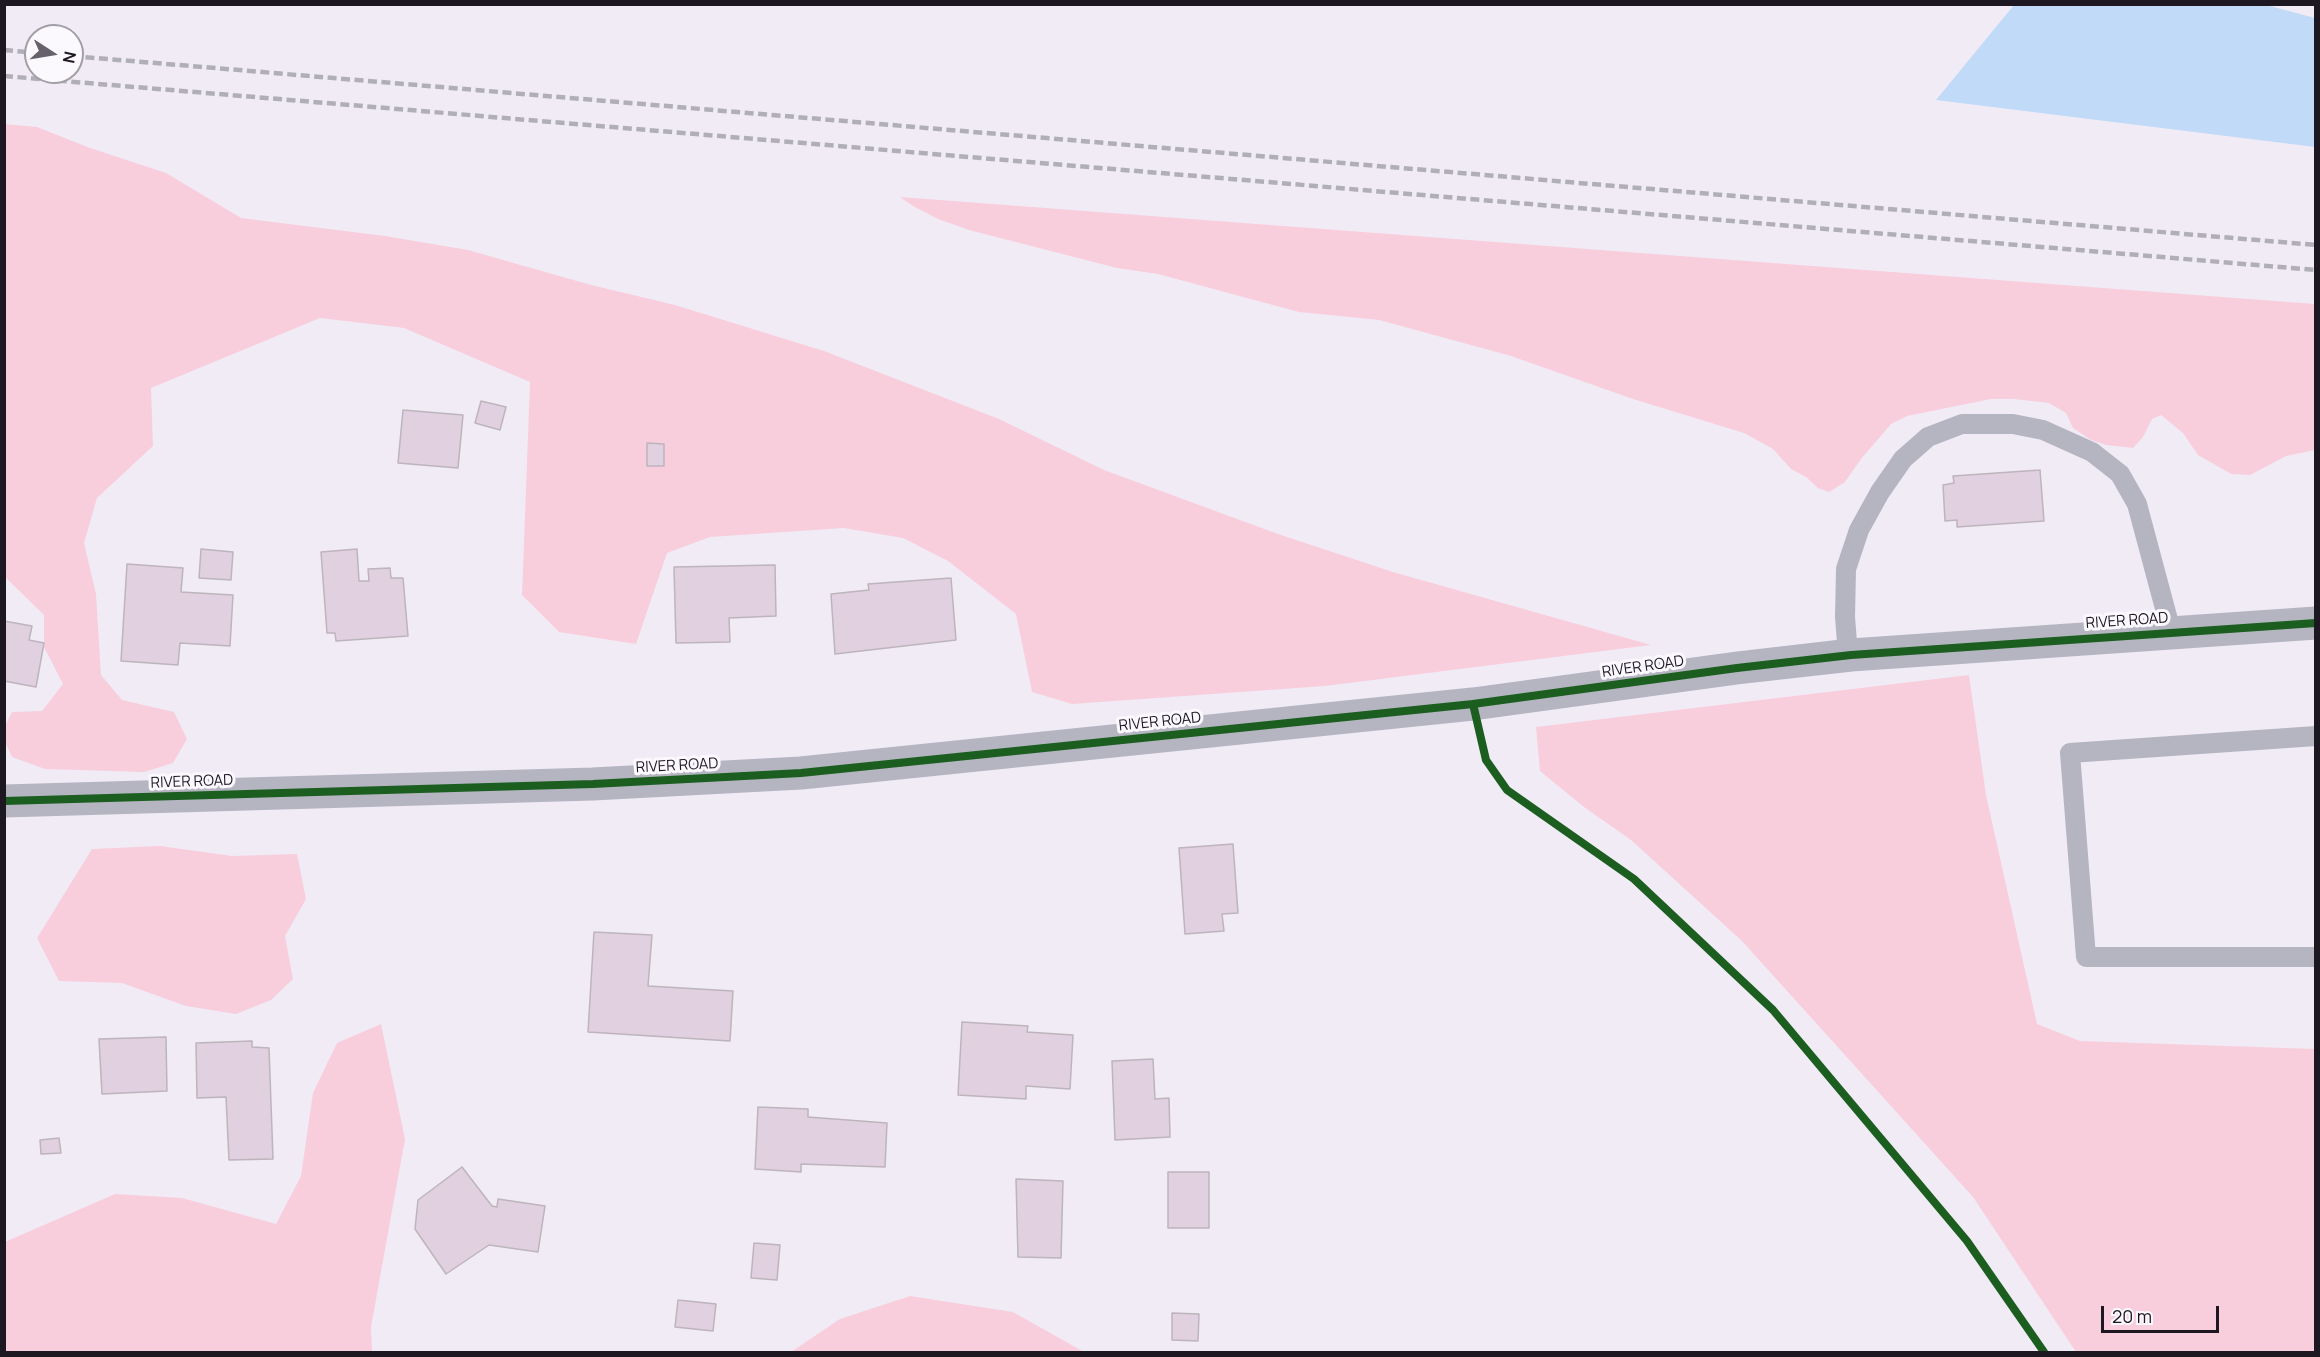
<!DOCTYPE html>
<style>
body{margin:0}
#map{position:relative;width:2320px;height:1357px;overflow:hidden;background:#f1ebf6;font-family:Manrope,sans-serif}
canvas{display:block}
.frame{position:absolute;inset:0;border:6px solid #1d1722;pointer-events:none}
.north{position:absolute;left:24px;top:24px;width:60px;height:60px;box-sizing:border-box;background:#fbf8fe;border:2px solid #a29ea6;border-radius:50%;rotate:102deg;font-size:16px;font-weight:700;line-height:24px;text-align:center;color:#1d1722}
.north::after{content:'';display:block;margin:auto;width:21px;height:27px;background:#67616c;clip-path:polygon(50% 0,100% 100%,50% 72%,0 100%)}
.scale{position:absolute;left:2101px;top:1306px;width:118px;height:27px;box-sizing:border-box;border:3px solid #1d1722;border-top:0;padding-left:8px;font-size:18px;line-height:21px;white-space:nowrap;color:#1d1722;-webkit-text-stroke:4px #fbf8fe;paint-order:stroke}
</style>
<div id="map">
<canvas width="2320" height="1357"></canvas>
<div class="frame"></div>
<div class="north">N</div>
<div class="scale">20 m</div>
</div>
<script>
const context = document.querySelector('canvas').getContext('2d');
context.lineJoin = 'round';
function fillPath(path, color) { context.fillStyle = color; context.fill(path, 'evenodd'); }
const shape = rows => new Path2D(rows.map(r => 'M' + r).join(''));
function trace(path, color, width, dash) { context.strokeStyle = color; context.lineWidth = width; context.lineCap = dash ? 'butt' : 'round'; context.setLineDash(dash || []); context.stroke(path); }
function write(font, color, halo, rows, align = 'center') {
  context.font = font + ' Manrope,sans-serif'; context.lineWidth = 6; context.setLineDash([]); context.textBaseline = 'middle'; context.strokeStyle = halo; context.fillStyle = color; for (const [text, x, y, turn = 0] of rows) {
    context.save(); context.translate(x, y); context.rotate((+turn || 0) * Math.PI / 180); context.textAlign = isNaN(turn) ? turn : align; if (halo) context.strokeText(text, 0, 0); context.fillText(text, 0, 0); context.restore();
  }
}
const green = shape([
 [4,124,37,127,90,148,166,173,241,218,385,236,468,250,591,285,675,305,824,351,999,419,1104,470,1278,534,1393,572,1651,645,1325,686,1072,704,1032,692,1016,614,948,561,903,538,844,528,710,537,667,553,636,644,559,632,522,595,530,382,404,328,320,318,151,388,153,446,97,498,84,543,96,594,101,675,122,700,174,712,187,739,173,763,144,772,45,769,12,757,5,742,5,726,12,712,42,711,63,684,44,647,44,615,5,577],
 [900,197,2315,304,2315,450,2286,456,2250,475,2231,474,2198,455,2183,433,2161,415,2152,419,2143,437,2133,448,2106,445,2091,440,2073,428,2066,413,2049,403,2014,399,1991,399,1907,416,1891,424,1861,459,1845,482,1829,492,1818,488,1806,477,1791,469,1773,449,1744,433,1633,399,1511,356,1379,320,1299,312,1158,274,1117,268,969,230,938,219,913,206],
 [1969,675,1986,795,2037,1024,2080,1041,2315,1049,2315,1352,2076,1352,1973,1197,1742,941,1631,840,1584,807,1540,771,1536,727],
 [160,846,232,856,297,854,306,899,285,936,293,979,271,1000,236,1014,186,1006,122,983,59,981,37,938,92,849],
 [381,1024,405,1139,371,1327,372,1352,5,1352,5,1242,115,1194,182,1198,276,1224,301,1176,313,1093,337,1043],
 [910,1296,1013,1312,1084,1352,791,1352,840,1319]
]);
const water = shape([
 [2014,5,2266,5,2315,18,2315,147,1936,100]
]);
const building = shape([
 [481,401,506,407,500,430,475,423,481,401],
 [403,410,463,415,458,468,398,463,403,410],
 [647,443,664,444,664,466,647,466,647,443],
 [2040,470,2044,521,1957,527,1957,520,1945,521,1943,485,1954,483,1953,476,2040,470],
 [201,549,233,552,231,580,199,578,201,549],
 [357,549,359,581,369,581,368,569,390,568,391,578,403,578,408,636,336,641,335,633,327,633,321,552,357,549],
 [127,564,183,568,181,592,233,595,230,646,180,643,178,665,121,661,127,564],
 [775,565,776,616,729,618,730,642,676,643,674,567,775,565],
 [951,578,956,640,835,654,831,594,869,590,868,584,951,578],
 [4,621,32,626,29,640,44,643,36,687,4,681,4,621],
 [1233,844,1238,913,1222,914,1224,931,1185,934,1179,848,1233,844],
 [594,932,652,935,648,986,733,991,730,1041,588,1032,594,932],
 [962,1022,1028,1026,1027,1032,1073,1035,1070,1089,1026,1086,1026,1099,958,1095,962,1022],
 [166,1037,167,1091,102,1094,99,1039,166,1037],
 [252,1041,252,1047,269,1048,273,1159,229,1160,226,1097,197,1098,196,1043,252,1041],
 [1153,1059,1155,1099,1169,1098,1170,1137,1115,1140,1112,1061,1153,1059],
 [758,1107,808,1109,808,1117,887,1123,885,1167,801,1164,801,1172,755,1169,758,1107],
 [59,1138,61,1153,41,1154,40,1140,59,1138],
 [462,1167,492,1206,497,1207,498,1199,545,1206,538,1252,489,1245,446,1274,415,1229,418,1200,462,1167],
 [1168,1172,1209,1172,1209,1228,1168,1228,1168,1172],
 [1016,1179,1063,1181,1061,1258,1018,1257,1016,1179],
 [754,1243,780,1245,777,1280,751,1278,754,1243],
 [678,1300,716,1304,713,1331,675,1327,678,1300],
 [1172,1313,1199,1314,1198,1341,1172,1340,1172,1313]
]);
const service = shape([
 [1848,655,1845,617,1846,569,1859,530,1880,492,1903,459,1928,437,1962,424,2013,424,2043,430,2092,452,2120,474,2137,504,2171,631],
 [2316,736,2070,753,2086,957,2316,957]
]);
const minor = shape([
 [4,801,593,784,801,773,1473,704,1737,668,1851,655,2316,623]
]);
const rail = shape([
 [4,50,36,53],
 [72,56,2316,245],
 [4,76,2316,270]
]);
const cycleway = shape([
 [1473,704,1486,760,1507,790,1634,879,1773,1010,1967,1241,2044,1352],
 [4,801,593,784,801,773,1473,704,1737,668,1851,655,2316,623]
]);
const streetNames = [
 ["RIVER ROAD",2127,621,-4],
 ["RIVER ROAD",1643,667,-8],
 ["RIVER ROAD",1160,722,-6],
 ["RIVER ROAD",677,766,-3],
 ["RIVER ROAD",192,782,-2]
];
fillPath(green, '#f8cedc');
fillPath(water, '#c1daf8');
fillPath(building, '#e1d0df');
trace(building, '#bdb4bd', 1.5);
trace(service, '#b4b5c0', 20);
trace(minor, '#b4b5c0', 33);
trace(rail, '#b0afb8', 4.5, [9, 4.5]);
trace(cycleway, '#1b5e20', 8);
write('15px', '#1d1722', '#fbf8fe', streetNames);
</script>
